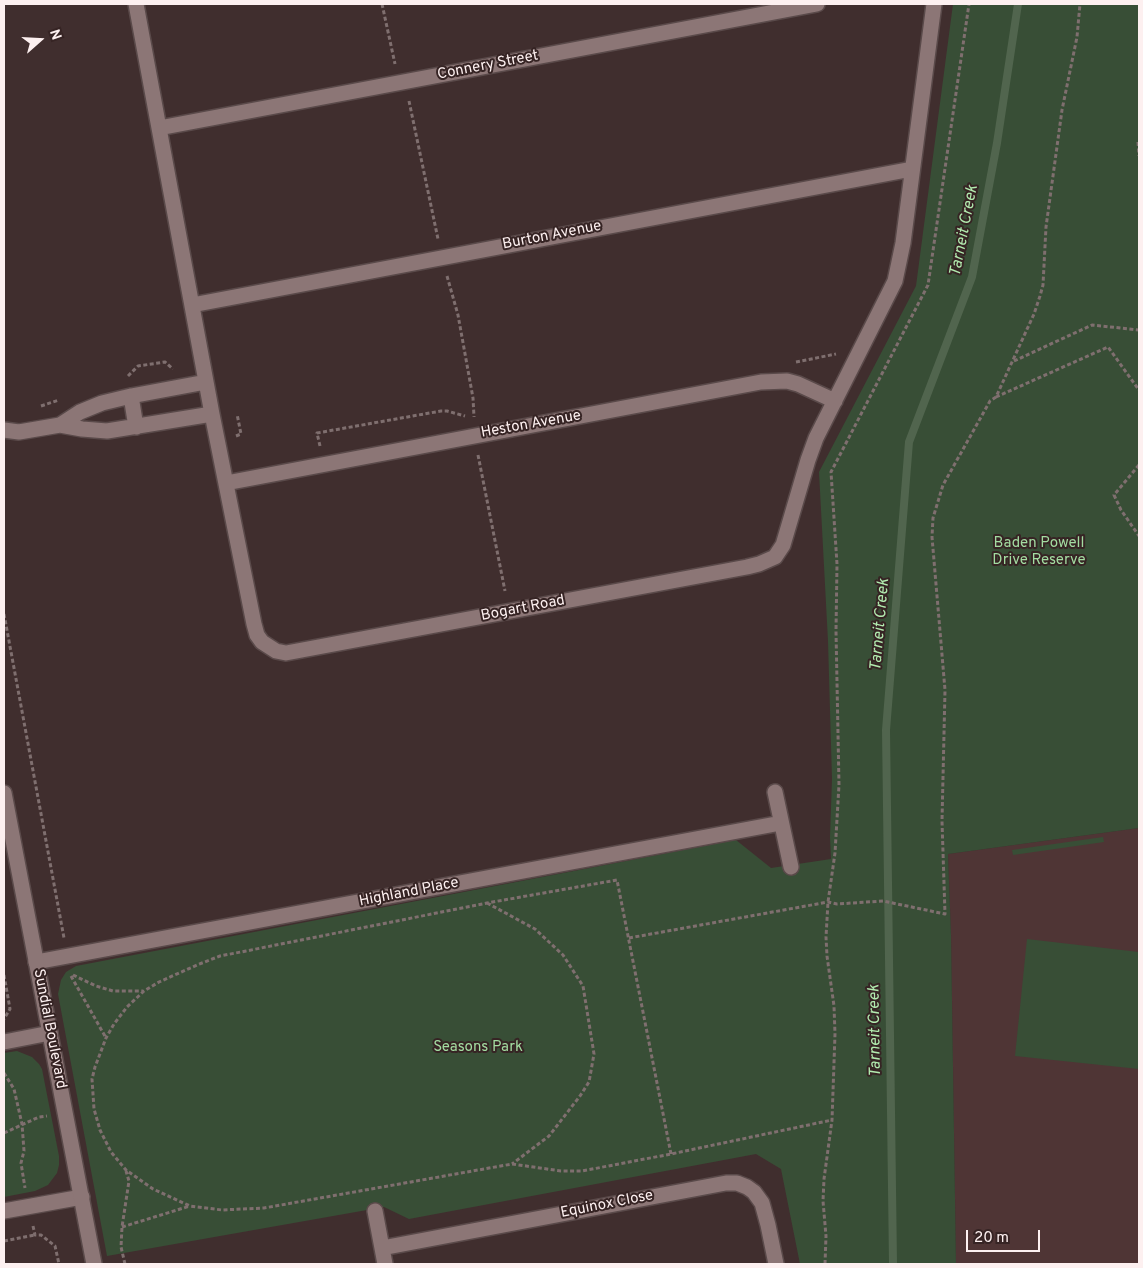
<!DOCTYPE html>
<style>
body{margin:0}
#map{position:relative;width:1143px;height:1268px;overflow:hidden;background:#402e2e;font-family:Overpass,sans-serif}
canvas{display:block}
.frame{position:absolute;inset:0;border:5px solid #fdf0f0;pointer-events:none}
.north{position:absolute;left:15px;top:15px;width:50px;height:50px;-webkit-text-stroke:4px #362424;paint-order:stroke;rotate:71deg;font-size:14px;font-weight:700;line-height:20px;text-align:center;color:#fdf0f0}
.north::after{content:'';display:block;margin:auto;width:18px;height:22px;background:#fdf0f0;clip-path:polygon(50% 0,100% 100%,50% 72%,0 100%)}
.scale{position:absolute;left:966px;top:1230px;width:74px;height:22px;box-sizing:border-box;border:2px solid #fdf0f0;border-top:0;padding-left:6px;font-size:15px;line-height:18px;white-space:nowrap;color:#fdf0f0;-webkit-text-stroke:4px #362424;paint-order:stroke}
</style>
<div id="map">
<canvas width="1143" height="1268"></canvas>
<div class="frame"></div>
<div class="north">N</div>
<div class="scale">20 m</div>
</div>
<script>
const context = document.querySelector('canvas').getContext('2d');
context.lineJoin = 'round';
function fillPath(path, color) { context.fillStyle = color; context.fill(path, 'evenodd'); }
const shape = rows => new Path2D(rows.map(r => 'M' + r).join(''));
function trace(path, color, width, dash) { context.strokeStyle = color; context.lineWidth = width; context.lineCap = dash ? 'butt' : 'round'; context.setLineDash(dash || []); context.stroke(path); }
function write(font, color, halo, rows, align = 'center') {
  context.font = font + ' Overpass,sans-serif'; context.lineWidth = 4; context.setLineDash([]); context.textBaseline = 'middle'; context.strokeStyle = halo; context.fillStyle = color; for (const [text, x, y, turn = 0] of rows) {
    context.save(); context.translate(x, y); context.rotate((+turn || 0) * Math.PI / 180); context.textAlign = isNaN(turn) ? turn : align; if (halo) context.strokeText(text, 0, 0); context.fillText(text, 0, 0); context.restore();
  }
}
const built = shape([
 [1139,828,1139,1264,956,1264,951,935,948,854]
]);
const green = shape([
 [953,4,1139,4,1139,828,948,854,951,935,956,1264,800,1264,781,1169,756,1154,409,1219,384,1207,107,1256,58,994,61,980,66,972,76,966,736,840,771,868,831,859,830,837,832,779,828,641,819,472,916,286],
 [1103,837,1104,842,1013,855,1012,850],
 [1027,939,1139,952,1139,1069,1015,1056],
 [17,1051,32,1057,39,1064,42,1069,59,1156,59,1165,57,1173,48,1185,35,1191,4,1197,4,1053]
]);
const stream = shape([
 [893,1264,886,730,909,442,972,277,997,143,1018,4]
]);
const path = shape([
 [382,4,395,64],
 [409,101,438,239],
 [1138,142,1139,156],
 [447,276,458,315,473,398,474,417],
 [1014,361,1092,325,1139,330],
 [796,362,836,354],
 [128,376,138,366,165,362,173,369],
 [996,397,1108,347,1139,390],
 [41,406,59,400],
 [236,436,241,434,237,414],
 [320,446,317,433,441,411,447,411,465,416],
 [478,455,505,591],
 [1139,465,1114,495,1121,510,1139,536],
 [4,614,64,938],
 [487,903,535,929,563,955,583,986,594,1054,589,1082,580,1096,549,1136,512,1164],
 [629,938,828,902,837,904,883,901,945,914,942,821,945,690,932,537,933,518,943,485,990,401,996,397,1034,314,1040,296,1043,285,1046,227,1062,110,1077,37,1080,4],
 [4,975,10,1009,4,1019],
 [73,975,96,986,113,991,143,991],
 [71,976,106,1038],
 [4,1073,14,1089,22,1124,24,1151,21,1163,25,1188],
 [4,1133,39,1117,47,1116],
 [671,1154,617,880,487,903,246,951,220,956,197,965,159,982,144,991,127,1007,114,1024,106,1038,95,1067,92,1079,94,1109,100,1130,111,1152,126,1170,153,1189,190,1206,222,1210,264,1208,512,1164,561,1171,582,1171,671,1154,832,1120],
 [33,1226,35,1235,41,1235,55,1246,59,1264],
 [122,1227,190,1206],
 [4,1241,35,1235],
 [125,1264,121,1247,122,1227,129,1181,126,1171],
 [825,1264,826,1236,823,1201,824,1179,832,1120,835,1034,834,1006,827,956,826,937,828,902,835,853,839,785,836,631,837,564,831,472,928,285,969,4]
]);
const minor = shape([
 [136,4,212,414,254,624,257,635,262,642,276,651,286,653,747,567,759,564,775,557,783,545,808,460,816,438,895,281,903,243,934,4],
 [159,128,817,4],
 [192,305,912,169],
 [131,396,136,427],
 [60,425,82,429,107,431,212,414],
 [4,430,19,432,60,425,80,412,102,403,131,396,206,382],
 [226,483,761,382,787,381,798,384,835,401],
 [775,792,791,867],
 [36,962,781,823],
 [4,1042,50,1033],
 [4,1211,82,1197],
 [375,1211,385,1264],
 [382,1248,726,1183,737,1183,747,1187,754,1192,762,1203,768,1225,776,1264]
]);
const tertiary = shape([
 [4,793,94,1264]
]);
const streetNames = [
 ["Connery Street",488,66,-11],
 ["Burton Avenue",552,236,-11],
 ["Heston Avenue",531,425,-10],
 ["Bogart Road",523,609,-11],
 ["Highland Place",409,893,-11],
 ["Sundial Boulevard",49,1029,79],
 ["Equinox Close",607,1205,-11]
];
const parkNames = [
 ["Baden Powell",1039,544],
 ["Drive Reserve",1039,561],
 ["Seasons Park",478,1048]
];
const waterNames = [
 ["Tarneit Creek",965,231,-79],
 ["Tarneit Creek",881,625,-85],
 ["Tarneit Creek",876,1031,-91]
];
fillPath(built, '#4f3535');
fillPath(green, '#384e36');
trace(stream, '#51654e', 8);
trace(minor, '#5a4a4a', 18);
trace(tertiary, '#5a4a4a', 18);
trace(path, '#7f6f6f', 3, [4, 2.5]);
trace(minor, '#8c7676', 15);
trace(tertiary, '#8c7676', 15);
write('15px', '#fdf0f0', '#362424', streetNames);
write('15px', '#a3dca1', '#362424', parkNames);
write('italic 16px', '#b2ebaf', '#362424', waterNames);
</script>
